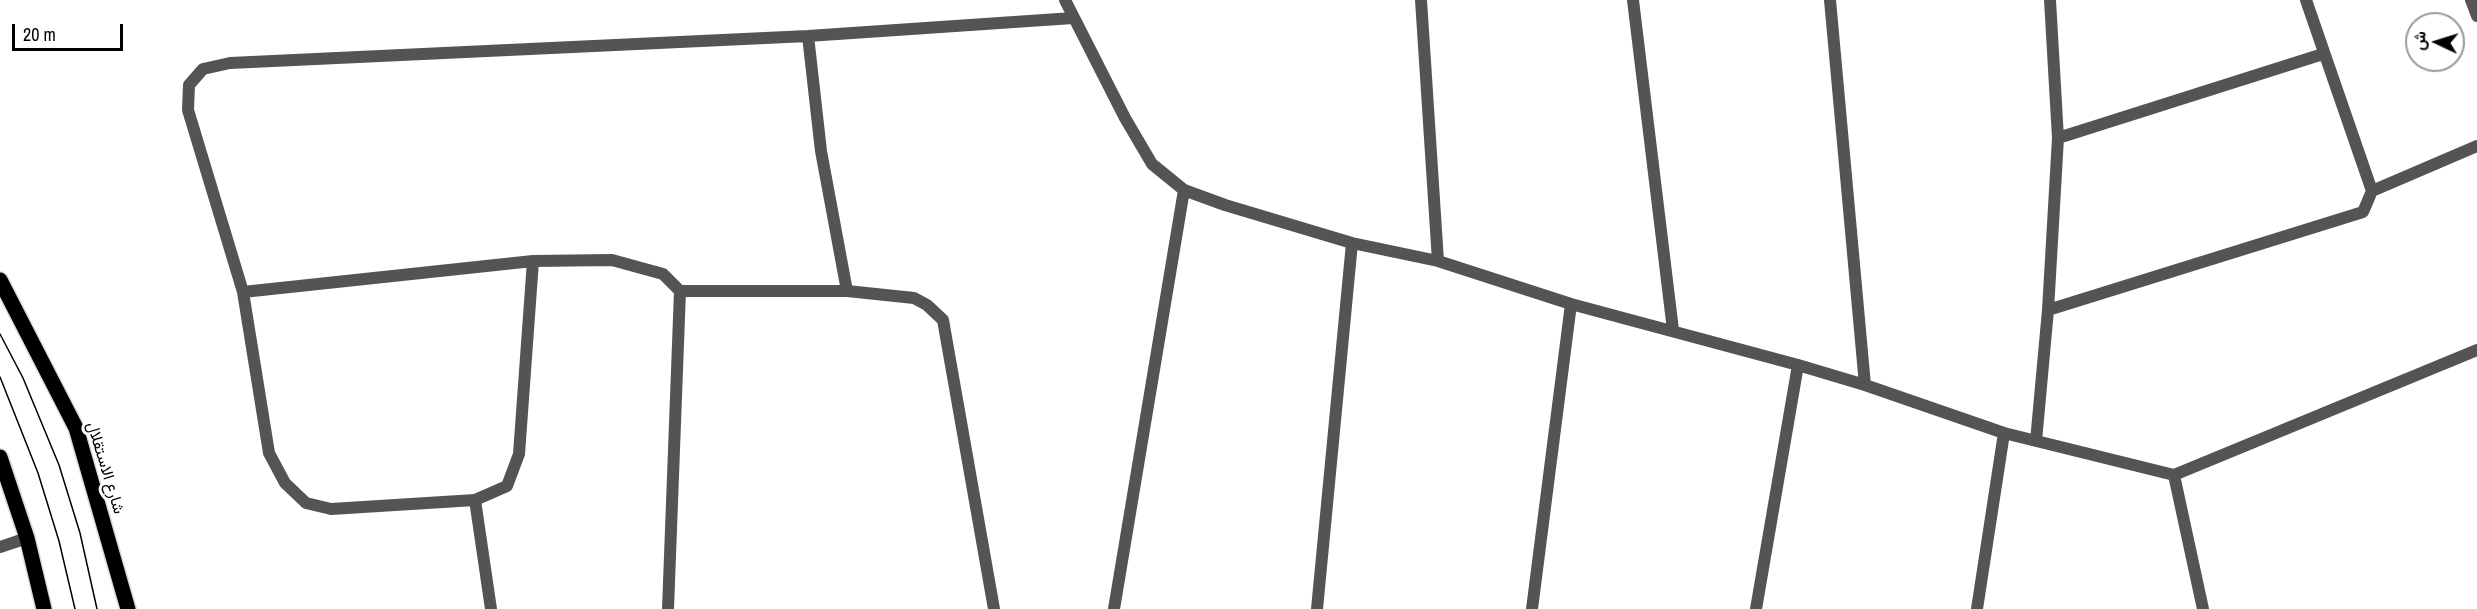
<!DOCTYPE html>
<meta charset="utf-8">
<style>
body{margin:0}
#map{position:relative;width:2477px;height:609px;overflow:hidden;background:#fff;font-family:"Archivo Narrow",Vazirmatn,sans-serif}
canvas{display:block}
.north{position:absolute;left:2405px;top:12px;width:60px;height:60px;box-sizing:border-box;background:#fff;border:2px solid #999;border-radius:50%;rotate:274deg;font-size:16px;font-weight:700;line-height:24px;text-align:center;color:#000}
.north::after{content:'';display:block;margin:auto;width:21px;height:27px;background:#000;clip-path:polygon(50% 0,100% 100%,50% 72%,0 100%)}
.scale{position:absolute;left:12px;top:24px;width:111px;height:27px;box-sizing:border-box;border:3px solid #000;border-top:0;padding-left:8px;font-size:18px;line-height:21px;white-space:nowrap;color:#000;-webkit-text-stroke:4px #fff;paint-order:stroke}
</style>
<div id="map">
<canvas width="2477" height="609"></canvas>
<div class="north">ش</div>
<div class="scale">20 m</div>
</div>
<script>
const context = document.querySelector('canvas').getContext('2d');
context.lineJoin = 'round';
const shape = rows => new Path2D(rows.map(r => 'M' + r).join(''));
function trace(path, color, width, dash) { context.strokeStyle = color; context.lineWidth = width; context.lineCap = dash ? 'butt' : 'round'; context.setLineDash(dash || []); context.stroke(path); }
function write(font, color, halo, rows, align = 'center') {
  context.font = font + ' "Archivo Narrow",Vazirmatn,sans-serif'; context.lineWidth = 6; context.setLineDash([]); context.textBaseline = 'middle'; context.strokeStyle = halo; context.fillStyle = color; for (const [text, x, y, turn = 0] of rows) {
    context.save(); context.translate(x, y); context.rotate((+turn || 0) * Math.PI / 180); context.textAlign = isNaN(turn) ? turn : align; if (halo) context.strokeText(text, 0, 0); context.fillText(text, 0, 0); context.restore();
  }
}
const lane = shape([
 [475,500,491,609]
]);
const street = shape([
 [1065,0,1125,118,1152,164,1184,190,1225,205,1352,243,1438,261,1571,304,1798,365,1865,385,2004,433,2174,475,2203,609],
 [1421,0,1438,261],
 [1633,0,1673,330],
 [1830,0,1865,385],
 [2471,0,2477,16],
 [808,36,821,151,847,291],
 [2058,138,2323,54],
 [2372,191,2477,146],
 [680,291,847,291,914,298,927,305,943,320,994,609],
 [243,292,533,261],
 [2048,310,2363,212,2372,191,2306,0],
 [2036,441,2048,310,2058,138,2050,0],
 [2174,475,2477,350],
 [0,547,27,538],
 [668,609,680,291,663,274,612,260,533,261,519,454,507,486,475,500,331,509,306,503,285,483,269,453,243,292,188,110,189,85,203,69,230,63,808,36,1073,18],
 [1114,609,1184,190],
 [1317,609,1352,243],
 [1532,609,1571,304],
 [1756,609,1798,365],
 [1977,609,2004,433]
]);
const primary = shape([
 [0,280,76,428,128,609],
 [0,457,27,538,44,609]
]);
const tram = shape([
 [0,334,23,378,59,465,80,533,97,609],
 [0,377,38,473,59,541,75,609]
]);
const streetNames = [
 ["شارع الاستقلال",105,468,73]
];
trace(primary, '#dbdbdb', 18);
trace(lane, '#545454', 12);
trace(street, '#545454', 12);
trace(primary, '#000', 15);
trace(tram, '#000', 1.5);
write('16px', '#000', '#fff', streetNames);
</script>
